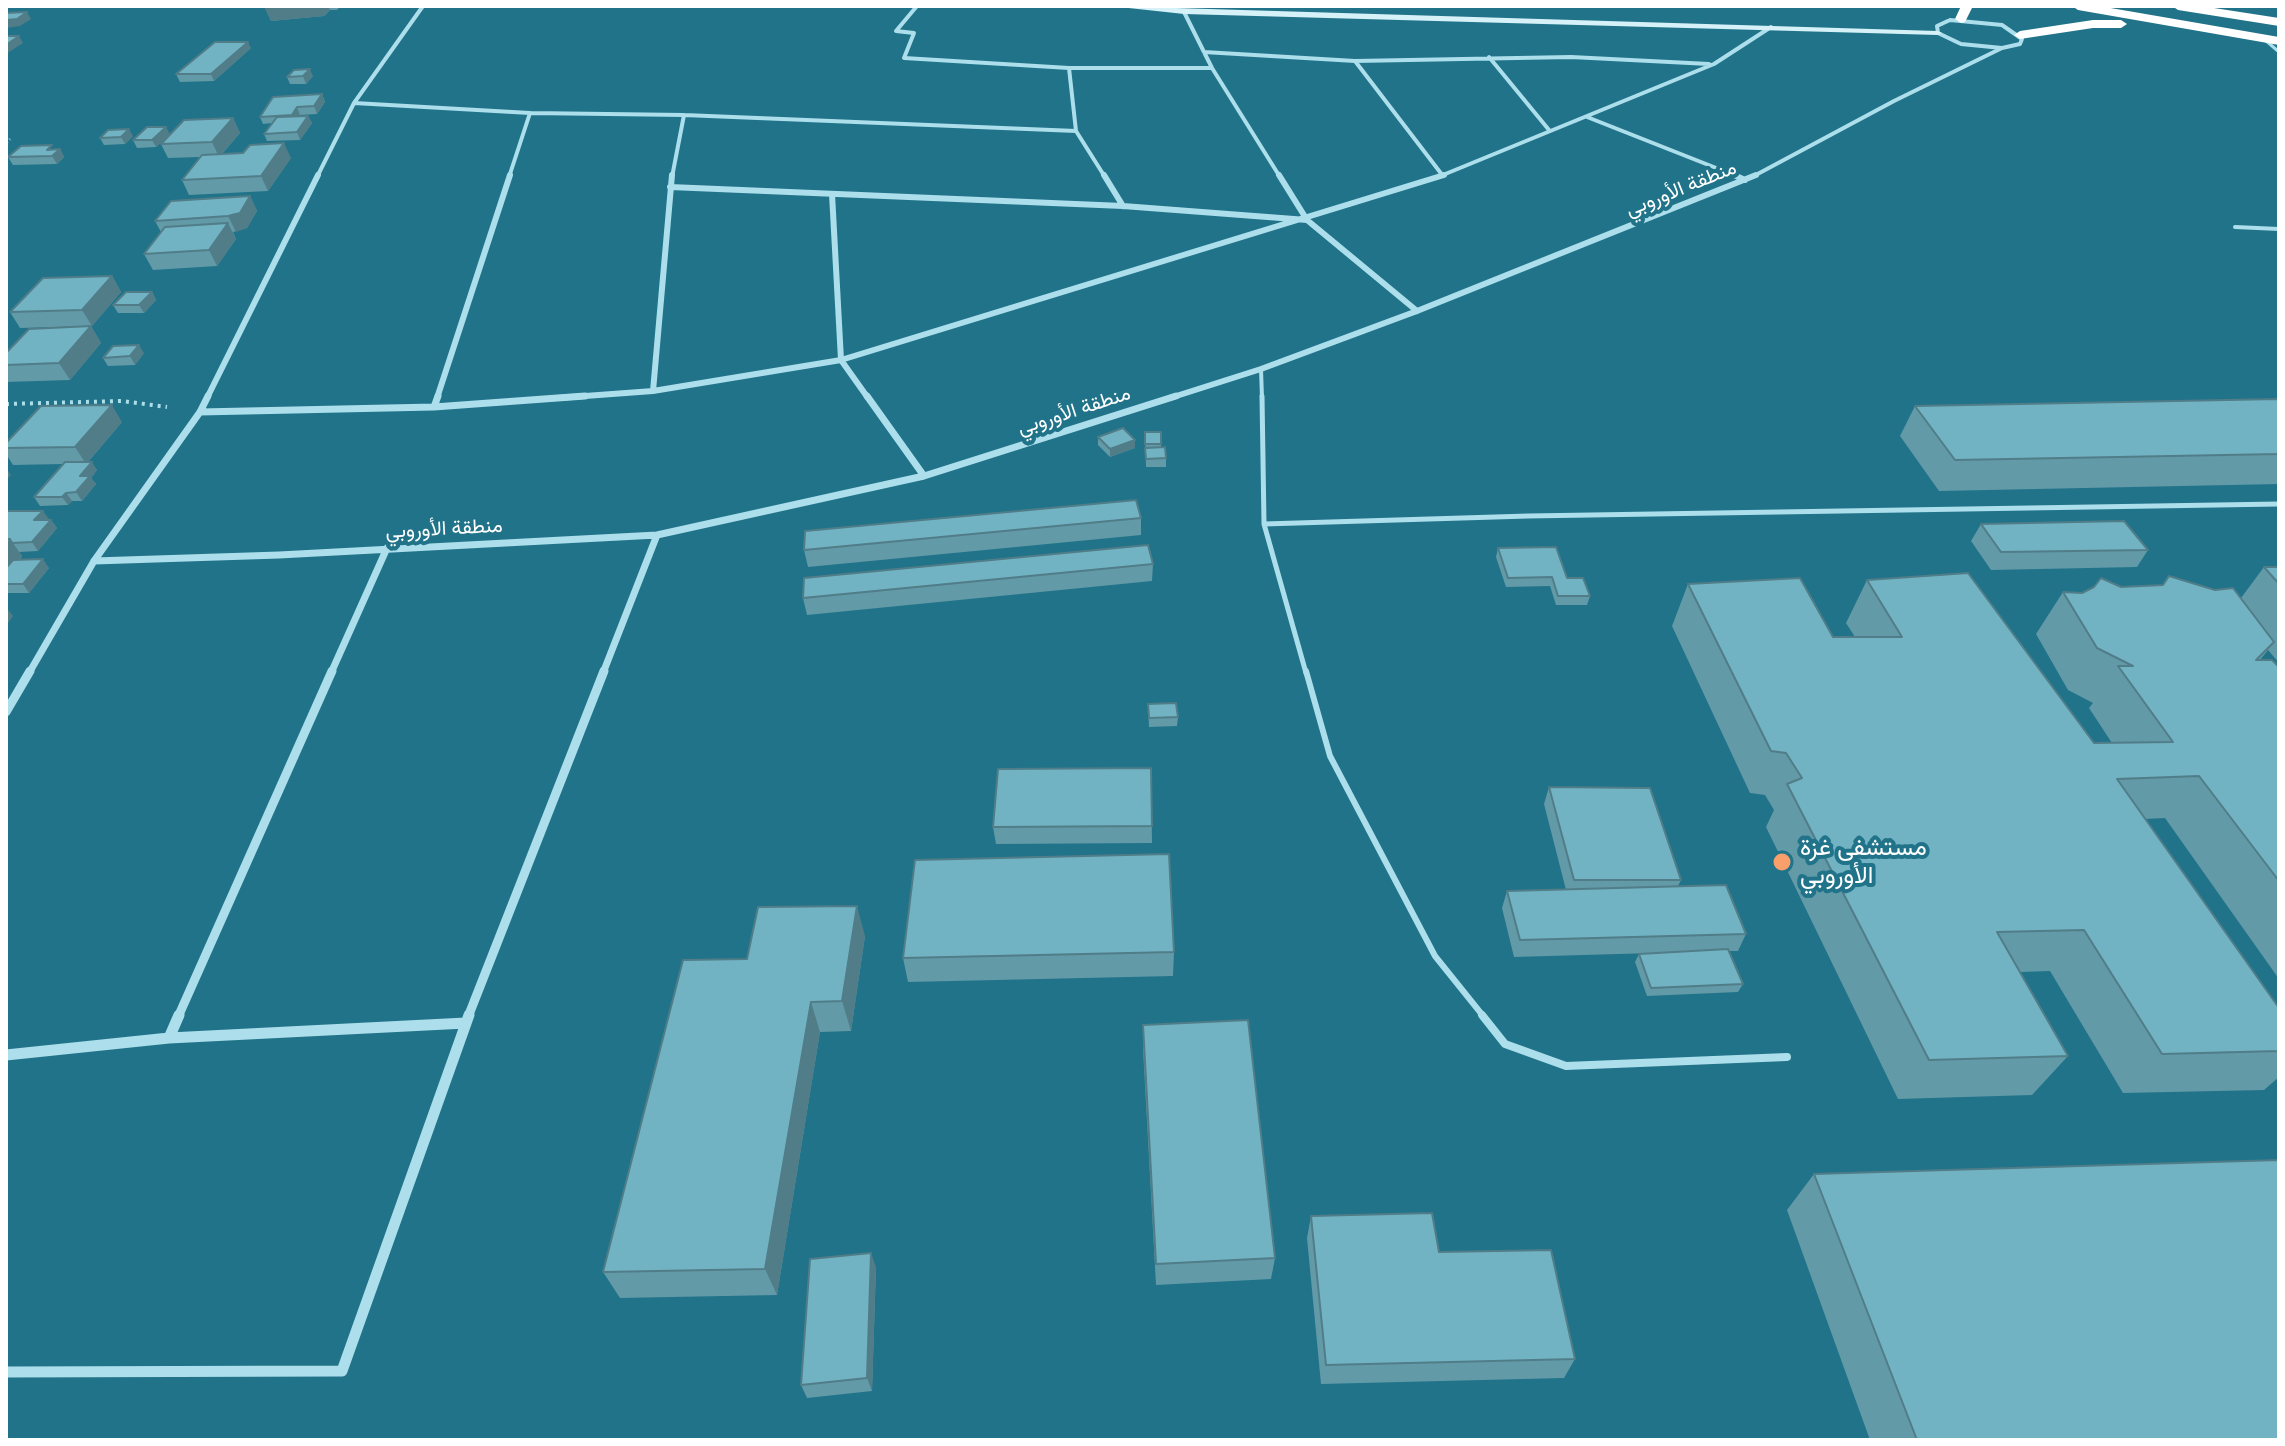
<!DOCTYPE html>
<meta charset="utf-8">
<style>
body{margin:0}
#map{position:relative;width:2285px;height:1446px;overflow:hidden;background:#207389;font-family:"Noto Sans",sans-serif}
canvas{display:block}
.frame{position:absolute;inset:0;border:8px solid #fff;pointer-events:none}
</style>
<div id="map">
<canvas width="2285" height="1446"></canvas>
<div class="frame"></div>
</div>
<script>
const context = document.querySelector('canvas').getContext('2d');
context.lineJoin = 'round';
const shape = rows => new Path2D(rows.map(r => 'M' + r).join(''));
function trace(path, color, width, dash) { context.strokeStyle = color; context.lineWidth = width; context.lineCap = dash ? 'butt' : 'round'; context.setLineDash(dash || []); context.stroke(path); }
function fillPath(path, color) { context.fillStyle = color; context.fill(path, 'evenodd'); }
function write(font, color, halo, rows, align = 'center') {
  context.font = font + ' "Noto Sans",Vazirmatn,sans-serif'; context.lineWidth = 8; context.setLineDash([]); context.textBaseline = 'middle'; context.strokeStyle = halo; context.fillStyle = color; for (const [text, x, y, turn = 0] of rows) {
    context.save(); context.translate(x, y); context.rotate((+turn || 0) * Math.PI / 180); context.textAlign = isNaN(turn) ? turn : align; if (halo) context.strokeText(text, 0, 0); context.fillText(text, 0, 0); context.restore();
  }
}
const pathFar1 = shape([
 [6,143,10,139]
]);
const path = shape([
 [6,404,122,401,167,407]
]);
const laneFar4 = shape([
 [2264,39,2279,52]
]);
const laneFar3 = shape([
 [2235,227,2279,229],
 [1261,369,1262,398]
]);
const laneFar2 = shape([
 [1262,396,1264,524,1528,516,2279,504],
 [1264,524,1306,673]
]);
const laneFar1 = shape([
 [1306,671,1330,756,1435,956,1484,1017]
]);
const lane = shape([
 [1482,1015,1505,1044,1566,1066,1787,1057]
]);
const streetFar4 = shape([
 [917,6,896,31,914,33,904,58,1069,68,1212,68],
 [1184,12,1212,68,1280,177],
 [1950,20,2002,25,2022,39,2020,44,2002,48,1961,44,1938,33,1937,26,1950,20],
 [1204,52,1355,61,1571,57,1709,64],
 [1489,57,1549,130],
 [1355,61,1443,176],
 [354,103,530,113,684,115,1076,131,1069,68],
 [1587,117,1739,177],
 [1076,131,1105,177],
 [317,177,354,103,423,6],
 [509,177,530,113],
 [672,177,684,115],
 [1438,177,1714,64,1771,27],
 [1752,177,1894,101,2002,48]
]);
const streetFar3 = shape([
 [1104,175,1123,206],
 [1279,175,1307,220],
 [1734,175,1745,180],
 [670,187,1123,206,1307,220,1417,311],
 [832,194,841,360,868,398],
 [653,391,672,175],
 [207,398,318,175],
 [437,398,510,175],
 [558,398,653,391,841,360,1444,175],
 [1170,398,1261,369,1417,311,1756,175]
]);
const streetFar2 = shape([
 [867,396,924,476],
 [434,407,438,396],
 [200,412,434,407,585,396],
 [94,561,279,555,657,535,924,476,1176,396],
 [29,673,94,561,200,412,208,396],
 [331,673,387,548],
 [603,673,657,535]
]);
const streetFar1 = shape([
 [6,712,30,671],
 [178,1017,332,671],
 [468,1017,604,671]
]);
const street = shape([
 [169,1038,179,1015],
 [6,1055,169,1038,466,1023],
 [6,1372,342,1371,469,1015]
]);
const secondary = shape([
 [1110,6,1938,31,1942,33,1938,35,1184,14,1110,6]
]);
const highway = shape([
 [1961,6,1973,6,1965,22,1961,23,1955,19,1961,6],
 [2072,6,2099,6,2279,37,2279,45,2078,10,2072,6],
 [2172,6,2201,6,2279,18,2279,26,2178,10,2172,6],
 [2093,20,2121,20,2127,24,2121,28,2093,28,2020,39,2014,35,2020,31,2093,20]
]);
const wall = shape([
 [266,6,341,6,337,10,330,10,324,16,271,21,265,8],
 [251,48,214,81,180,82,176,74],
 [313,76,306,84,290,84,287,77],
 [322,94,325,102,317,114,300,115,299,116,308,116,312,123,300,140,267,141,264,134,272,123,263,124,260,117],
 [233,118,240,133,222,154,291,158,268,191,189,195,182,180,200,157,168,158,161,144],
 [170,134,156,147,137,148,133,140],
 [133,136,125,144,104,145,100,138],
 [60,149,64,157,57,164,13,165,8,157],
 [250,196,257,211,247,228,233,232,236,239,217,266,153,270,144,254,161,232,155,221],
 [112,276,121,292,92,326,20,328,10,312],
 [152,292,156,300,144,313,118,313,113,305],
 [91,326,101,343,70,380,6,382,6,353],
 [144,353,135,365,108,366,103,358],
 [2279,399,2279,484,1939,491,1900,436,1915,406],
 [122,422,88,462,97,470,91,478,96,484,82,501,72,501,68,505,40,506,34,497,63,464,13,465,6,454,6,443],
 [1145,432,1161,432,1161,448,1166,458,1166,467,1146,467],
 [1098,437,1135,448,1110,457,1098,445],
 [6,513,51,520,57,528,38,551,19,552,22,556,20,560,49,568,29,593,6,593],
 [1141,518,1141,535,808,567,804,550],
 [1981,524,2148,550,2137,567,1991,570,1971,541],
 [1498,548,1567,578,1590,596,1587,605,1556,605,1550,586,1506,587,1496,557],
 [1153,564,1152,581,807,615,803,598],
 [2264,567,2279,567,2279,663,2268,650,2260,660,2279,667,2279,979,2165,818,2145,819,2279,1008,2279,1077,2264,1090,2123,1093,2050,971,2020,972,2068,1056,2032,1095,1898,1099,1766,827,1774,810,1765,795,1750,793,1672,626,1688,584,1833,637,1855,637,1846,623,1867,580,2094,743,2112,743,2089,708,2093,703,2068,690,2036,634,2063,592,2082,593,2094,587,2162,585,2169,576,2241,598],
 [1148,704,1178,717,1177,726,1149,727],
 [1151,768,1152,843,996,844,993,827],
 [1549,787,1681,880,1678,886,1746,934,1738,951,1729,951,1743,984,1738,992,1647,996,1635,962,1639,954,1653,953,1514,957,1502,908,1507,891,1566,890,1544,804],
 [865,936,851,1031,820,1032,777,1295,620,1298,603,1272,747,959],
 [1174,952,1173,976,908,982,903,958],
 [1143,1025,1275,1258,1271,1279,1156,1285,1143,1049],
 [1814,1174,2279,1440,1870,1440,1787,1210],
 [1311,1216,1439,1252,1575,1359,1564,1378,1321,1384,1307,1238],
 [876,1267,872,1391,807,1398,801,1385]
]);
const shadedWall = shape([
 [282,6,328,6,330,10,324,16,271,21,265,8],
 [27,12,31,19,20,26,6,28,6,20],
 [19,36,23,43,6,54,6,45],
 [248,42,251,48,214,81,211,74],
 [310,69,313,76,306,84,303,76],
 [322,94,325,102,317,114,314,106],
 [297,107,300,115,295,122,292,115],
 [308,116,312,123,300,140,297,132],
 [233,118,240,133,219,157,212,142],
 [166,127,170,134,156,147,152,140],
 [129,129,133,136,125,144,121,137],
 [284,143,291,158,268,191,261,176],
 [60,149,64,157,57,164,52,156],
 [250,196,257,211,247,228,236,232,228,216],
 [228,223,236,239,217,266,209,250],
 [112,276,121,292,92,326,82,310],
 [152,292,156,300,144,313,139,305],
 [91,326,101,343,70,380,59,363],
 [139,345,144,353,135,365,130,356],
 [112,405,122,422,86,464,75,447],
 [1135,440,1135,448,1110,457,1110,449],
 [92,462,97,470,91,478,96,484,82,501,76,492,80,476],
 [6,468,11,475,6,480],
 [66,493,72,501,68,505,62,497],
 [43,511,49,519,34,520],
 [51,520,57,528,38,551,32,542],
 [10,539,22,556,6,576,6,544],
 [43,559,49,568,29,593,23,584],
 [6,607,13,616,6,626],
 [857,906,865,936,851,1031,842,1001],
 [811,1002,820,1032,777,1295,765,1269],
 [871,1253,876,1267,872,1391,867,1378]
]);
const building = shape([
 [27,12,17,19,6,20,6,13,27,12],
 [6,36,19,36,6,45,6,36],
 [215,42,248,42,211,74,176,74,215,42],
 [310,69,303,76,287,77,294,70,310,69],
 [322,94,314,106,297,107,292,115,260,117,273,97,322,94],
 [308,116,297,132,264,134,277,117,308,116],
 [233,118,212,142,161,144,184,120,233,118],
 [147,127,166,127,152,140,133,140,147,127],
 [129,129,121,137,100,138,108,130,129,129],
 [284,143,261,176,182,180,202,155,243,153,250,145,284,143],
 [52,145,47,150,60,149,52,156,8,157,21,146,52,145],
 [250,196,240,213,228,216,155,221,171,201,250,196],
 [228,223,209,250,144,254,165,227,228,223],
 [112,276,82,310,10,312,43,278,112,276],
 [126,292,152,292,139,305,113,305,126,292],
 [91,326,59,363,6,365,6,353,29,329,91,326],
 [139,345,130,356,103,358,113,346,139,345],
 [2279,399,2279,454,1955,460,1915,406,2279,399],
 [112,405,75,447,6,448,6,443,41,406,112,405],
 [1123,428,1135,440,1110,449,1098,437,1123,428],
 [1145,432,1161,432,1161,444,1145,444,1145,432],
 [1165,447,1166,458,1146,459,1145,448,1165,447],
 [65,462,92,462,80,476,90,476,76,492,66,493,62,497,34,497,65,462],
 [1136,500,1141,518,804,550,805,531,1136,500],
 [7,511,43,511,34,520,51,520,32,542,12,543,10,539,6,539,6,513,7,511],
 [2124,521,2148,550,2001,552,1981,524,2124,521],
 [1148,545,1153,564,803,598,804,578,1148,545],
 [1556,547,1567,578,1583,578,1590,596,1558,596,1552,577,1508,578,1498,548,1556,547],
 [43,559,23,584,6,584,6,568,13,560,43,559],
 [2264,567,2279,567,2279,584,2264,567],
 [1968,573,2094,743,2173,742,2118,666,2133,666,2097,648,2063,592,2082,593,2094,587,2101,578,2121,587,2163,585,2169,576,2215,590,2233,588,2274,642,2256,660,2272,660,2279,667,2279,881,2199,776,2117,779,2279,1008,2279,1051,2162,1054,2084,930,1997,932,2068,1056,1929,1060,1787,784,1802,778,1786,753,1771,751,1688,584,1800,578,1833,637,1902,637,1867,580,1968,573],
 [1176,703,1178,717,1149,718,1148,704,1176,703],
 [1151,768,1152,826,993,827,998,769,1151,768],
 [1549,787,1650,788,1681,880,1574,880,1549,787],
 [1169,854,1174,952,903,958,915,860,1169,854],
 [1726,885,1746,934,1520,940,1507,891,1726,885],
 [857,906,842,1001,811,1002,765,1269,603,1272,683,960,747,959,758,907,857,906],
 [1728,949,1743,984,1651,988,1639,954,1728,949],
 [1248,1020,1275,1258,1156,1264,1143,1025,1248,1020],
 [2279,1160,2279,1440,1917,1440,1814,1174,2279,1160],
 [1432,1213,1439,1252,1551,1250,1575,1359,1326,1365,1311,1216,1432,1213],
 [871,1253,867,1378,801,1385,810,1259,871,1253]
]);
const markers = [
 [1782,862,10,"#f89f6c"]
];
const farStreetnames = [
 ["منطقة الأوروبي",1681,189,-22],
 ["منطقة الأوروبي",1074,411,-18],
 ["منطقة الأوروبي",444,529,-3]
];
const poiNames = [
 ["مستشفى غزة",1800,848],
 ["الأوروبي",1800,876]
];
trace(pathFar1, '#acdeeb', 3, [2, 3]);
trace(path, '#acdeeb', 4, [3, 5]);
trace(laneFar4, '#acdeeb', 3);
trace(laneFar3, '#acdeeb', 4);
trace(laneFar2, '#acdeeb', 5);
trace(laneFar1, '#acdeeb', 6);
trace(lane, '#acdeeb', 8);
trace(streetFar4, '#acdeeb', 4);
trace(streetFar3, '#acdeeb', 6);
trace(streetFar2, '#acdeeb', 7);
trace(streetFar1, '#acdeeb', 9);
trace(street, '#acdeeb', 11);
fillPath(secondary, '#d7f1f8');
fillPath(highway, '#fff');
fillPath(wall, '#629aa8');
fillPath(shadedWall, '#507d88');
fillPath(building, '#72b3c3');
trace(building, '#507d88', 2);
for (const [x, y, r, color] of markers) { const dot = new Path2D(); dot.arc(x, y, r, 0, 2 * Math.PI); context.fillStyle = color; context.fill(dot); trace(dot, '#207389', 3); }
write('20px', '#fff', '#207389', farStreetnames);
write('24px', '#fff', '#207389', poiNames, 'left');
</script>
